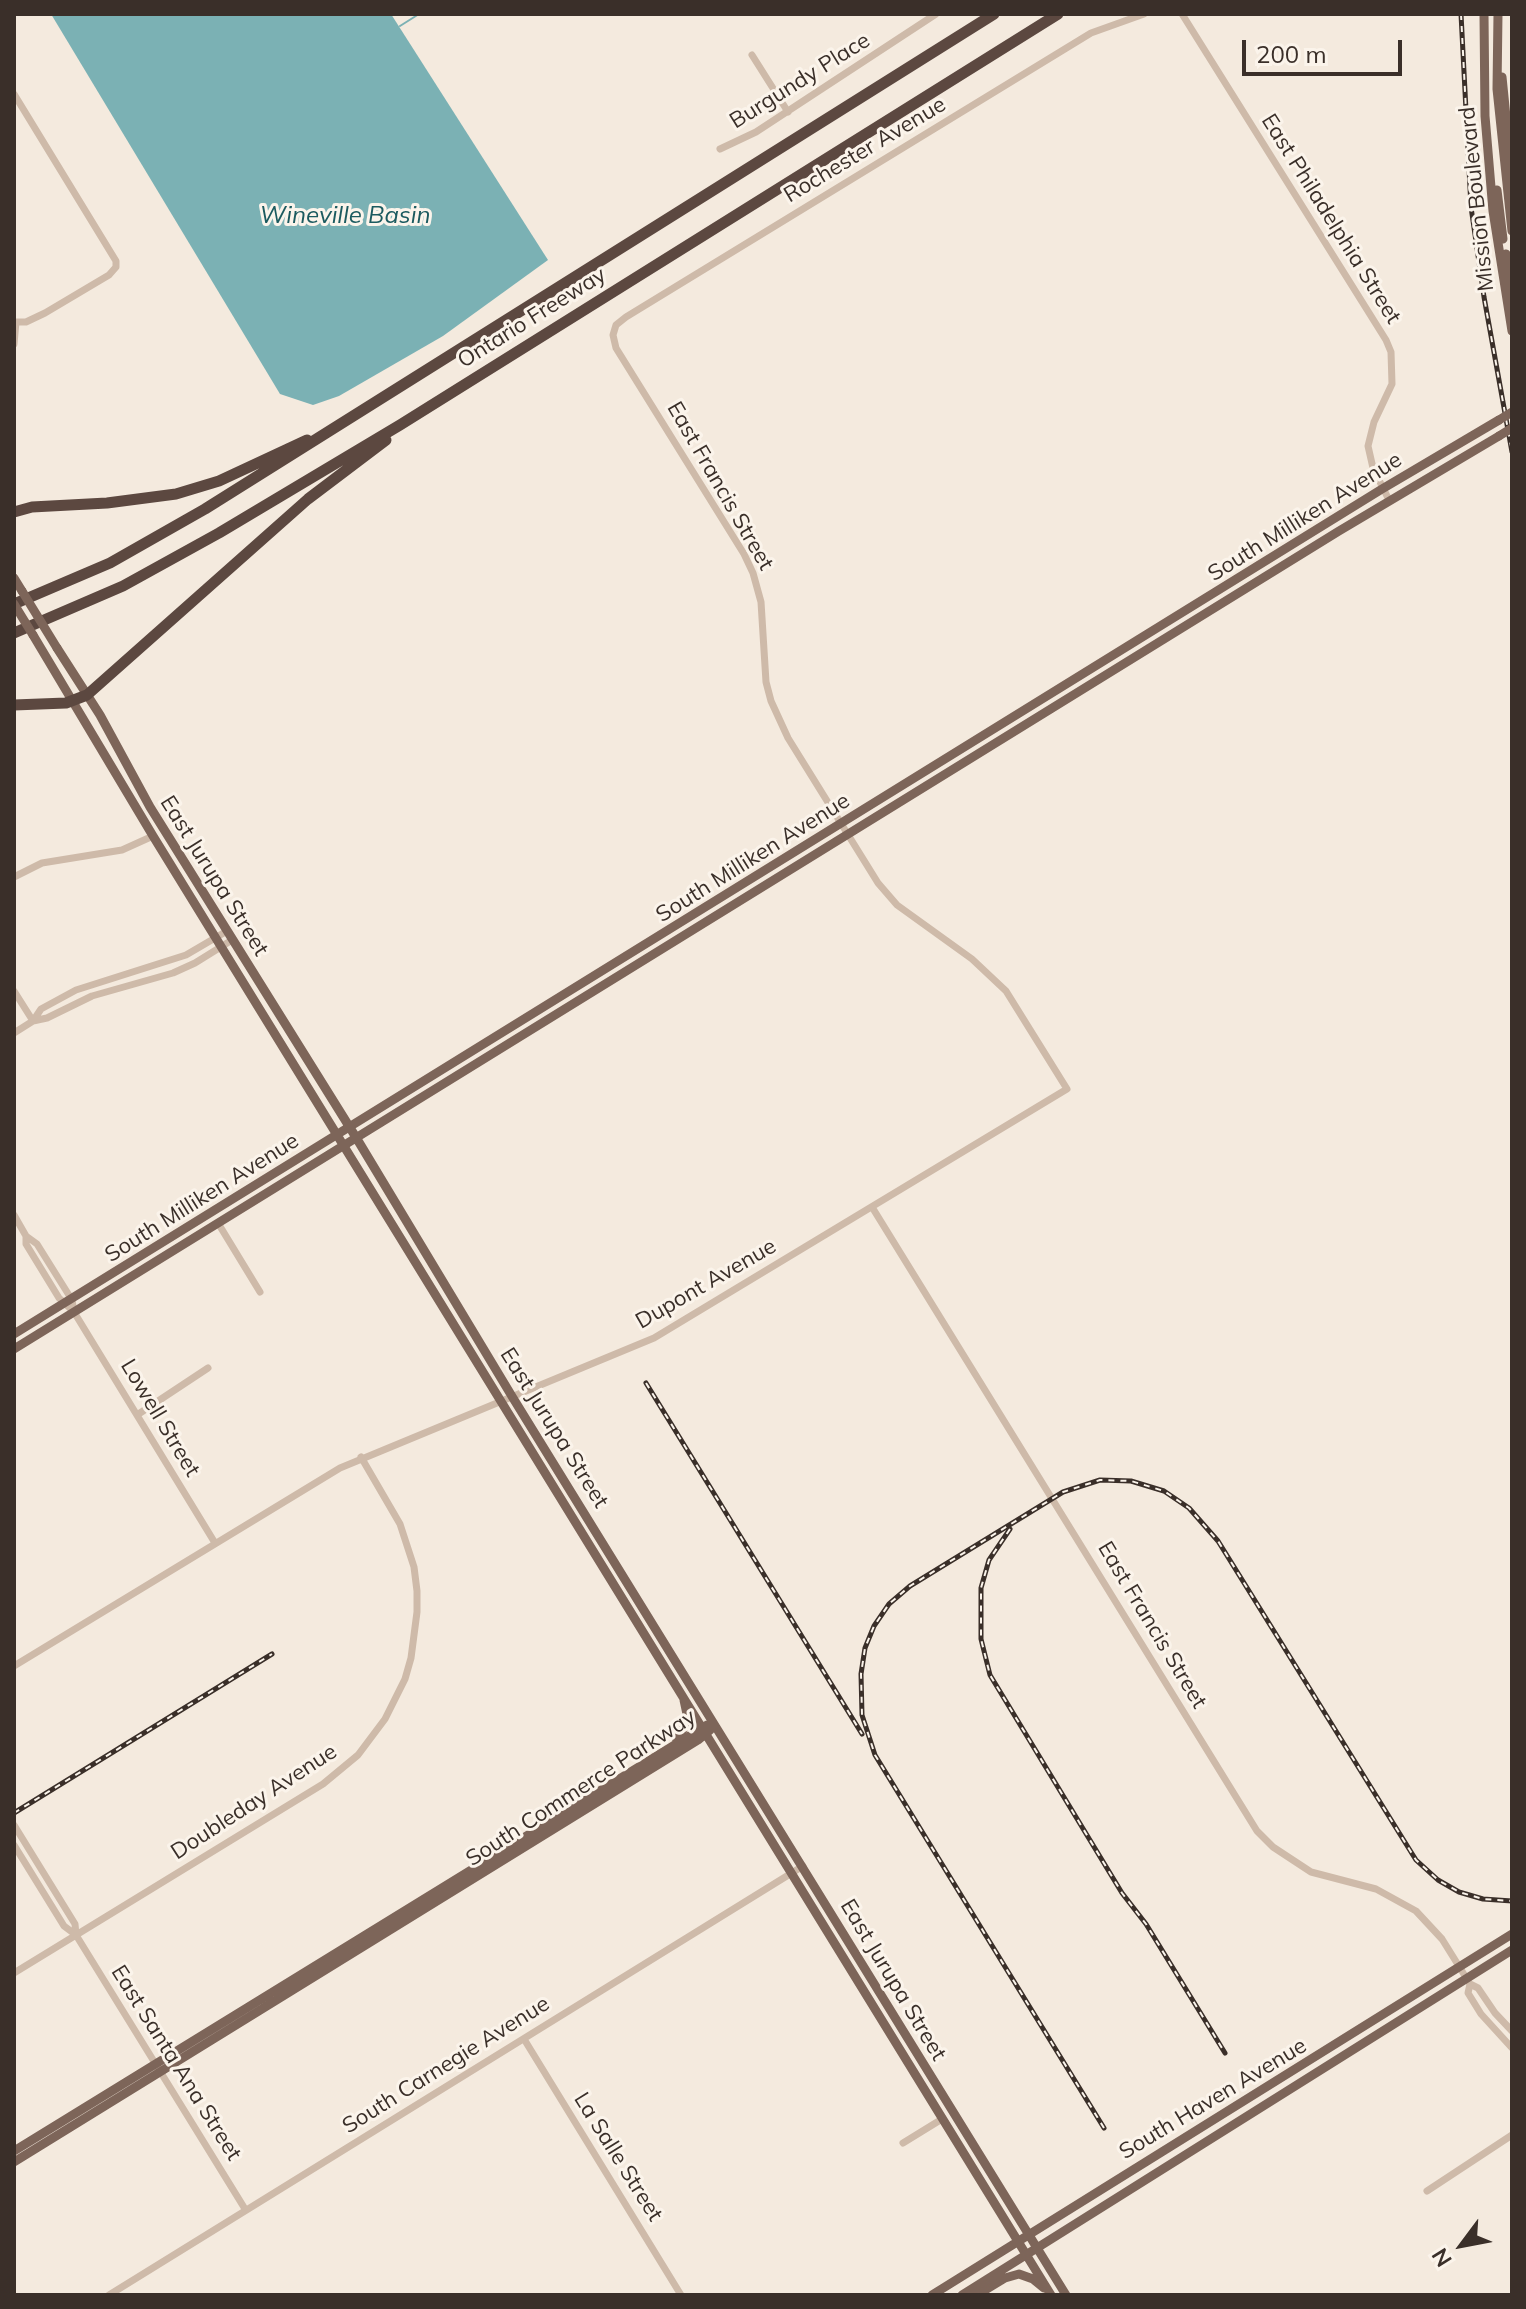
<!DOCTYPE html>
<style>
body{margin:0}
#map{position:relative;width:1526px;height:2309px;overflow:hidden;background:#f4eade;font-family:Mulish,sans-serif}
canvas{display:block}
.frame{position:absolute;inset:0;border:16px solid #3a2f29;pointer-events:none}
.north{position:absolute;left:1422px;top:2205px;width:80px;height:80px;-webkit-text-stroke:6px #fbf4eb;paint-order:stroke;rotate:238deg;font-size:22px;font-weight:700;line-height:32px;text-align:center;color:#3a2f29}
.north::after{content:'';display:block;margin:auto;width:28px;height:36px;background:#3a2f29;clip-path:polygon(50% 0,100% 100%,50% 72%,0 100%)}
.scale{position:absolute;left:1242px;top:40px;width:160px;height:36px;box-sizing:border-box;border:4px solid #3a2f29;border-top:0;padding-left:10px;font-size:24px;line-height:28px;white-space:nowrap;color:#3a2f29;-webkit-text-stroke:6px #fbf4eb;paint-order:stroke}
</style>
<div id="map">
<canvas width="1526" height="2309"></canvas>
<div class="frame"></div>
<div class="north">N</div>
<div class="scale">200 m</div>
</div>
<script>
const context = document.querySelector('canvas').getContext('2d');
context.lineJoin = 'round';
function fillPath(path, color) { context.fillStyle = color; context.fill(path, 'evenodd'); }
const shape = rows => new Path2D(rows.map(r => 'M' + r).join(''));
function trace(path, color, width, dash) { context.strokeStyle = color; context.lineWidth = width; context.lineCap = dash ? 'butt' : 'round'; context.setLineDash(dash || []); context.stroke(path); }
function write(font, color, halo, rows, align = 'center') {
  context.font = font + ' Mulish,sans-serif'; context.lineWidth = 6; context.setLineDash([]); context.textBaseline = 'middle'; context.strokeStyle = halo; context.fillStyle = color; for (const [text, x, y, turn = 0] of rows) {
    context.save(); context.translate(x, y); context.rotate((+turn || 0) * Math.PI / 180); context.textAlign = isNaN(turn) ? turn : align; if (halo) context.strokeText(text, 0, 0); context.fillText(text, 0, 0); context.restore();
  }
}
const water = shape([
 [51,14,391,14,548,260,443,336,339,396,313,405,280,394]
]);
const stream = shape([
 [400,26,419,14]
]);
const minor = shape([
 [1182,14,1386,340,1391,352,1392,384,1374,422,1368,446,1373,468,1389,500],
 [752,55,788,112],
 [14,94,116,261,116,267,109,275,45,313,26,322,14,322],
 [720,149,756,132,936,14],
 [14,344,16,322],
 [14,877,42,863,122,850,153,836],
 [14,991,33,1021],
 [33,1021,47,1018,92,996,173,973,195,963,232,940],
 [14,1033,33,1021,41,1009,76,990,186,955,227,931],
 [872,1207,1257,1831,1273,1847,1311,1872,1376,1889,1416,1911,1442,1939,1470,1984,1478,1988,1495,2013,1512,2031],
 [14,1215,26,1236,37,1244,72,1300,74,1312,215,1543],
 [218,1223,260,1292],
 [26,1236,26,1244,59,1298,74,1312],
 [137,1415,208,1368],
 [14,1666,340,1468,654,1338,1067,1089,1006,991,972,959,897,905,878,883,788,738,771,701,766,682,761,602,753,573,744,554,616,348,613,335,616,325,626,317,1091,33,1144,14],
 [14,1825,75,1924,76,1935],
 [14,1845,64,1926,76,1935,245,2209],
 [14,1973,323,1784,358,1755,385,1719,405,1679,411,1658,417,1612,417,1591,414,1567,400,1524,361,1457],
 [1470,1984,1468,1993,1481,2014,1512,2048],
 [524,2039,681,2295],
 [903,2143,942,2119],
 [1427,2191,1512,2135],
 [109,2295,803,1866]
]);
const major = shape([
 [1484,14,1485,116,1493,211,1512,331],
 [1498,14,1497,89,1512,231],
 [1502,77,1512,177],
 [1497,190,1503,239],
 [1506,254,1512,292],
 [14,578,22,591],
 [33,635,153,836,1051,2295],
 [57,648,100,715,150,807,357,1139,513,1398,1066,2295],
 [14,1334,1382,489,1499,420],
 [14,1349,1339,531,1499,436],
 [676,1738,685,1727,687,1714,684,1700],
 [14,2151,707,1725],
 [14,2162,698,1740,710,1730],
 [932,2295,1512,1934],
 [962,2295,1512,1950],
 [977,2295,1005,2278,1019,2274,1033,2279,1044,2288]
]);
const highway = shape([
 [14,512,32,507,107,503,176,494,219,481,307,440],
 [14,604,110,563,205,509,994,14],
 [14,633,123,586,219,533,400,425,1058,14],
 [14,705,66,703,87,695,308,499,386,440]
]);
const rail = shape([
 [1461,14,1471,207,1484,297,1512,452],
 [646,1383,862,1734],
 [1010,1529,989,1560,981,1588,981,1639,990,1675,1122,1893,1146,1924,1225,2053],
 [14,1813,272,1654],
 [1104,2128,875,1755,862,1715,861,1674,865,1648,874,1626,889,1604,910,1586,1063,1492,1100,1480,1131,1481,1164,1491,1189,1508,1218,1541,1416,1860,1438,1880,1459,1892,1483,1899,1512,1901]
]);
const majorBridge = shape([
 [1499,420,1512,412],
 [1499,436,1512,428],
 [22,591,57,648],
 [14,604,33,635]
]);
const streetNames = [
 ["Burgundy Place",800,81,-32],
 ["Rochester Avenue",865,150,-31],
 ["Mission Boulevard",1477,199,-96],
 ["East Philadelphia Street",1331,219,58],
 ["Ontario Freeway",532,318,-32],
 ["East Francis Street",720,486,60],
 ["South Milliken Avenue",1305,517,-32],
 ["South Milliken Avenue",753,858,-32],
 ["East Jurupa Street",214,876,58],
 ["South Milliken Avenue",202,1198,-32],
 ["Dupont Avenue",706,1284,-30],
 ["Lowell Street",160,1418,59],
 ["East Jurupa Street",554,1428,58],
 ["East Francis Street",1152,1625,59],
 ["South Commerce Parkway",581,1788,-33],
 ["Doubleday Avenue",254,1802,-33],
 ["East Jurupa Street",893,1980,59],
 ["East Santa Ana Street",176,2063,58],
 ["South Carnegie Avenue",446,2065,-32],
 ["South Haven Avenue",1213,2099,-31],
 ["La Salle Street",618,2157,58]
];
const waterNames = [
 ["Wineville Basin",345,216]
];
fillPath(water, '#7bb1b4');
trace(stream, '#7bb1b4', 2);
trace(minor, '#cebaa9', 7);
trace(major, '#7d6559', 9);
trace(highway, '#5c4840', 11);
trace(rail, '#3a2f29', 5);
trace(rail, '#fbf4eb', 2, [6]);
trace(majorBridge, '#7d6559', 9);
write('22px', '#3a2f29', '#fbf4eb', streetNames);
write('italic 24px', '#1b5a5f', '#fbf4eb', waterNames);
</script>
